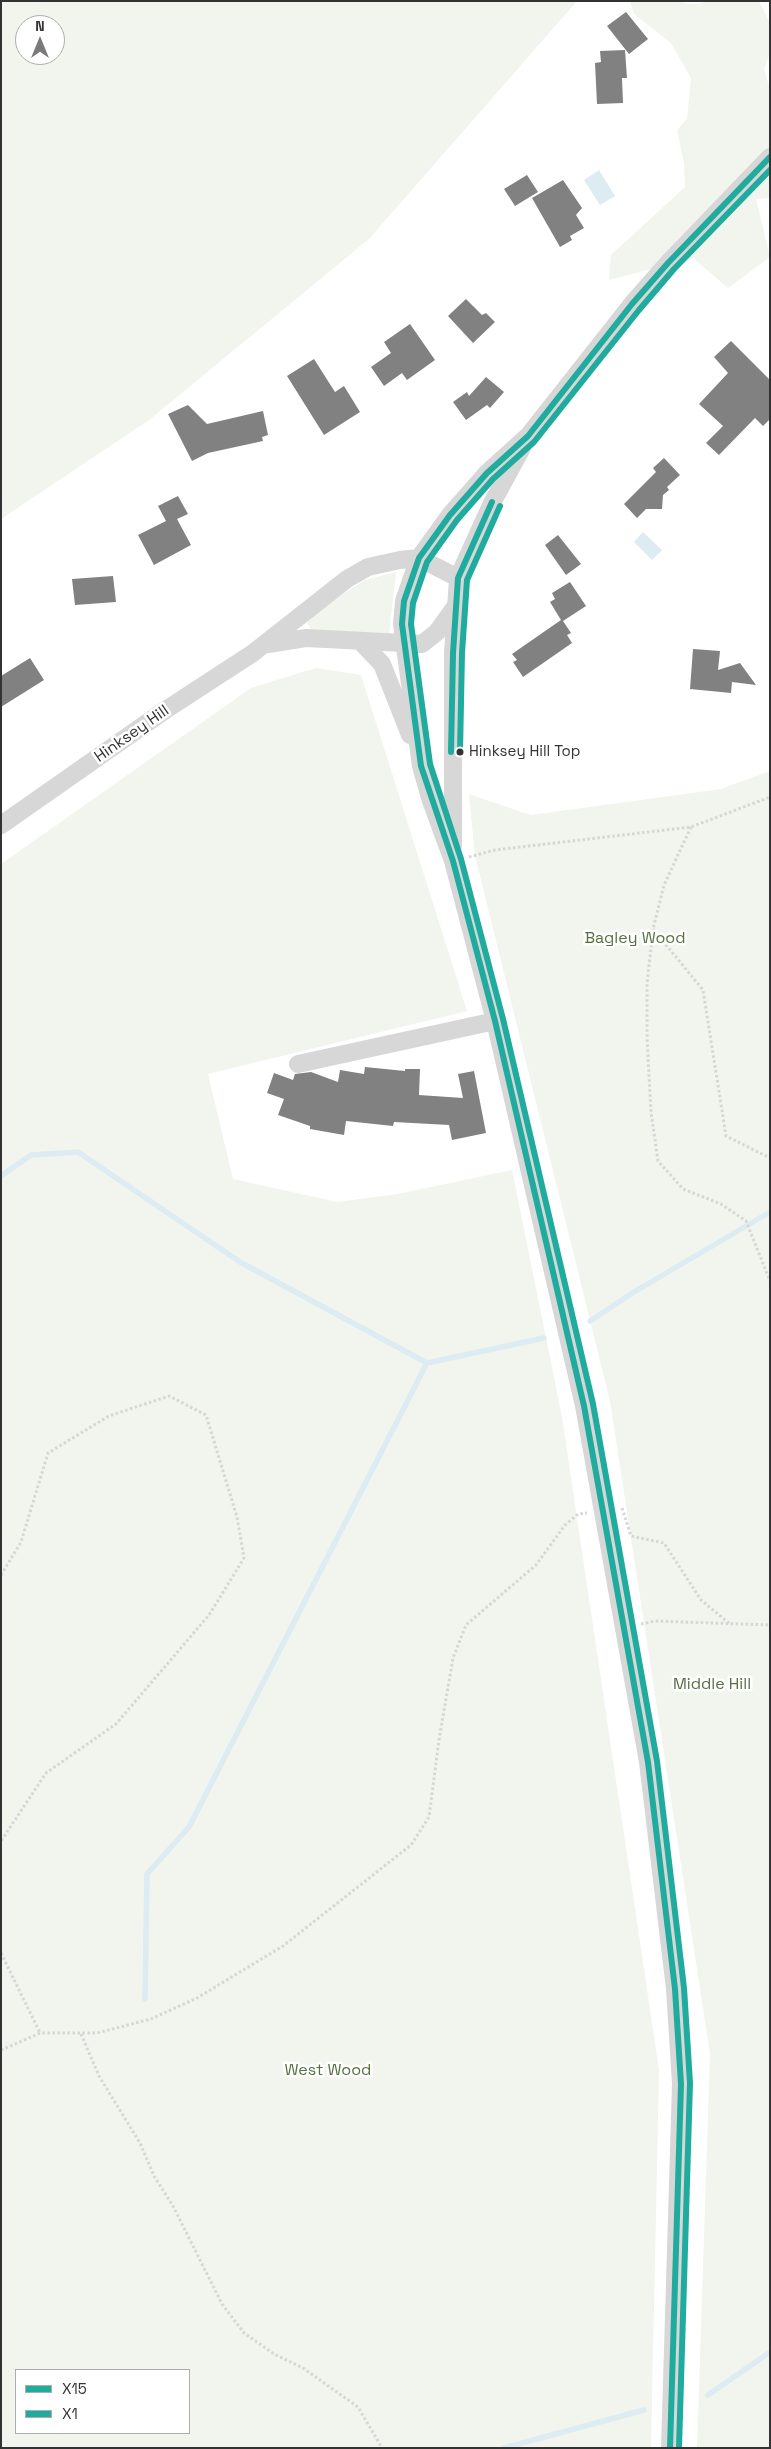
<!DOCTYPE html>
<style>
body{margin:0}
#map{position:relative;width:771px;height:2449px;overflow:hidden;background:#fff;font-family:"Space Grotesk",sans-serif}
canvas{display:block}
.frame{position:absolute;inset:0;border:2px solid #333;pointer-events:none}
.legend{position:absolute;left:15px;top:2369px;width:175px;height:65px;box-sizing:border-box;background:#fff;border:1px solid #adadad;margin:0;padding:6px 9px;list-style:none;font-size:15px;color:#333}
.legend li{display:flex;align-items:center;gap:10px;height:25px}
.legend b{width:25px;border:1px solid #adadad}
.north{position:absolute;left:15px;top:15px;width:50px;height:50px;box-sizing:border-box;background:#fff;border:1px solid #adadad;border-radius:50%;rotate:0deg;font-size:14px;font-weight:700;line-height:20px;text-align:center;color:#333}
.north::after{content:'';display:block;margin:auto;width:18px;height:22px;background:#7a7a7a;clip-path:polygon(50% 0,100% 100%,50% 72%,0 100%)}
</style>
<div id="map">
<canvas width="771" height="2449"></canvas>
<div class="frame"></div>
<ul class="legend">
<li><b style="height:6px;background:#1fac9e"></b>X15</li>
<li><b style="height:6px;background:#1fac9e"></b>X1</li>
</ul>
<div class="north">N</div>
</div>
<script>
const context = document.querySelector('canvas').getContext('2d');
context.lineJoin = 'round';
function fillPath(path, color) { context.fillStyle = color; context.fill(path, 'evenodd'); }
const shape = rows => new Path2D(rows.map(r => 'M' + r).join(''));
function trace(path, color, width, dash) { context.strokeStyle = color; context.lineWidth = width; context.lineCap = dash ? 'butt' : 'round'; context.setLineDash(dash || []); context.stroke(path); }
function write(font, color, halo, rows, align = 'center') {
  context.font = font + ' "Space Grotesk",sans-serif'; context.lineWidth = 5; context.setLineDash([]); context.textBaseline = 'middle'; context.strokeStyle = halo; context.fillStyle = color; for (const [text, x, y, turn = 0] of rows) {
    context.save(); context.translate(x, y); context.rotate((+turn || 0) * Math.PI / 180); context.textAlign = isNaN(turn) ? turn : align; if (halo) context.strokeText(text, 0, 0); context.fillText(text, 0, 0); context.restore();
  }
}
const green = shape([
 [1,1,577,1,369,239,149,420,1,519],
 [25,25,55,25,55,55,25,55],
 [630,1,677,1,690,4,699,4,705,1,759,1,770,23,770,53,764,69,770,89,770,198,756,199,770,257,728,288,693,258,609,280,611,255,685,187,684,163,677,130,687,119,691,78,671,43,634,14],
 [396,572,389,634,312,631,307,623,321,608,365,580],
 [316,668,361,675,467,1011,208,1074,233,1179,337,1202,398,1194,512,1170,562,1417,659,2070,651,2448,1,2448,1,864,251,688],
 [189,2370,189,2433,16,2433,16,2370],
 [770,771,770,2448,697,2448,710,2054,610,1401,475,856,469,794,531,815,721,789]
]);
const water = shape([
 [599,170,615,196,600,205,584,180],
 [643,532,662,550,652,560,634,542]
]);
const stream = shape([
 [1,1176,31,1155,78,1152,240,1262,427,1363],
 [590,1321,634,1292,770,1212],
 [145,1999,147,1874,189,1827,427,1363,544,1338],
 [708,2395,770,2352],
 [504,2448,644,2410]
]);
const building = shape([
 [626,12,648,39,629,54,607,26],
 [625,50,627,78,622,78,623,103,597,104,595,63,601,62,600,51],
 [527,175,538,192,515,206,504,189],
 [563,180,582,208,576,215,584,228,570,236,572,240,560,247,532,198],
 [466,299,482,315,486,313,495,322,473,343,448,316],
 [410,324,435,360,407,380,402,373,384,386,371,367,391,353,384,342],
 [731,341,770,380,770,419,763,426,755,418,719,455,706,443,723,426,699,404,728,373,714,357],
 [314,359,335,392,344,386,360,412,324,435,287,376],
 [486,377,504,392,490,408,487,405,466,420,453,402,467,392,469,396],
 [188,405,207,424,263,411,268,435,262,437,263,441,208,453,192,461,168,414],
 [664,458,680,475,667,487,669,490,663,495,662,509,646,509,637,518,624,504,656,472,653,468],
 [178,496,188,514,177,519,191,545,154,565,138,535,166,521,158,506],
 [558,535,581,564,566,575,545,545],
 [113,576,116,602,75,605,72,579],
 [570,582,586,606,563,621,571,633,567,635,572,643,523,677,513,662,517,660,512,654,561,620,550,602,555,599,552,593],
 [693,649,720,651,718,670,740,663,756,685,732,682,731,693,690,689],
 [30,658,44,680,1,707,1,676],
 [365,1067,405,1071,405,1069,420,1069,419,1095,463,1098,458,1074,474,1071,486,1133,452,1140,449,1125,394,1122,393,1126,346,1121,344,1135,310,1129,310,1126,278,1115,284,1099,267,1093,274,1073,293,1080,295,1074,311,1072,338,1082,340,1070,364,1074]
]);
const path = shape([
 [691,827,664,885,653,929,647,984,647,1038,651,1112,658,1161,683,1189,721,1204,746,1221,770,1281],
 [469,857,495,850,691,827,770,797],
 [653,929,703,990,726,1136,770,1158],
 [622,1508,631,1536,664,1543,701,1600,730,1624],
 [1,1575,21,1542,48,1453,109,1416,169,1396,206,1415,237,1517,244,1558,209,1615,116,1724,46,1773,1,1841],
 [641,1624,655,1621,770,1625],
 [1,1953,40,2033],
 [81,2034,99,2076,140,2143,154,2176,173,2206,222,2304,244,2333,274,2354,303,2368,358,2407,382,2448],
 [1,2050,40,2033,97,2033,151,2019,197,1998,283,1946,411,1845,429,1817,439,1740,453,1658,466,1625,536,1565,565,1525,578,1514,587,1513]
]);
const minor = shape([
 [360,641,382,664,410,735],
 [268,644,306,638,422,644,437,632,455,607],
 [1,825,164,711,253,653,347,579,368,567,400,560,419,558,458,578],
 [453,846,453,653,458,578,492,503,522,448],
 [298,1064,495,1021],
 [670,2448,681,2084,675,1989,648,1762,584,1406,495,1021,453,861,431,801,421,766,402,624,404,601,419,558,450,515,487,473,528,436,632,304,668,263,770,157]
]);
const bus1 = shape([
 [451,752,453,653,458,578,492,502],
 [670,2448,681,2084,675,1989,648,1762,584,1406,495,1021,453,861,421,766,402,624,404,601,419,558,450,515,487,473,528,436,632,304,668,263,770,157]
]);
const bus2 = shape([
 [460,752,462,653,467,580,500,506],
 [679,2448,690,2083,684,1988,657,1761,593,1404,503,1019,461,859,430,764,411,624,413,603,427,562,457,520,493,479,534,442,639,310,674,269,770,170]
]);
const markers = [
 [460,752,4.5,"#333"]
];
const busNames = [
 ["Hinksey Hill Top",469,752]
];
const streetNames = [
 ["Hinksey Hill",132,734,-35]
];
const parkNames = [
 ["Bagley Wood",635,939],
 ["Middle Hill",712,1685],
 ["West Wood",328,2071]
];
fillPath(green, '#f1f5ed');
fillPath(water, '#ddebf3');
trace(stream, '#ddebf3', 5.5);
fillPath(building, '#818181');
trace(path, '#d6d6d6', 3, [2.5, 2.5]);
trace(minor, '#d7d7d7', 18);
trace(bus1, '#1fac9e', 6);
trace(bus2, '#1fac9e', 6);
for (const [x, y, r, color] of markers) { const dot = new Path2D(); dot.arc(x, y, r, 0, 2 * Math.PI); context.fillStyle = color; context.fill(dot); trace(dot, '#fff', 2); }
write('15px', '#333', '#fff', busNames, 'left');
write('16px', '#333', '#fff', streetNames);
write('16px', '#56703f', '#fff', parkNames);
</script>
